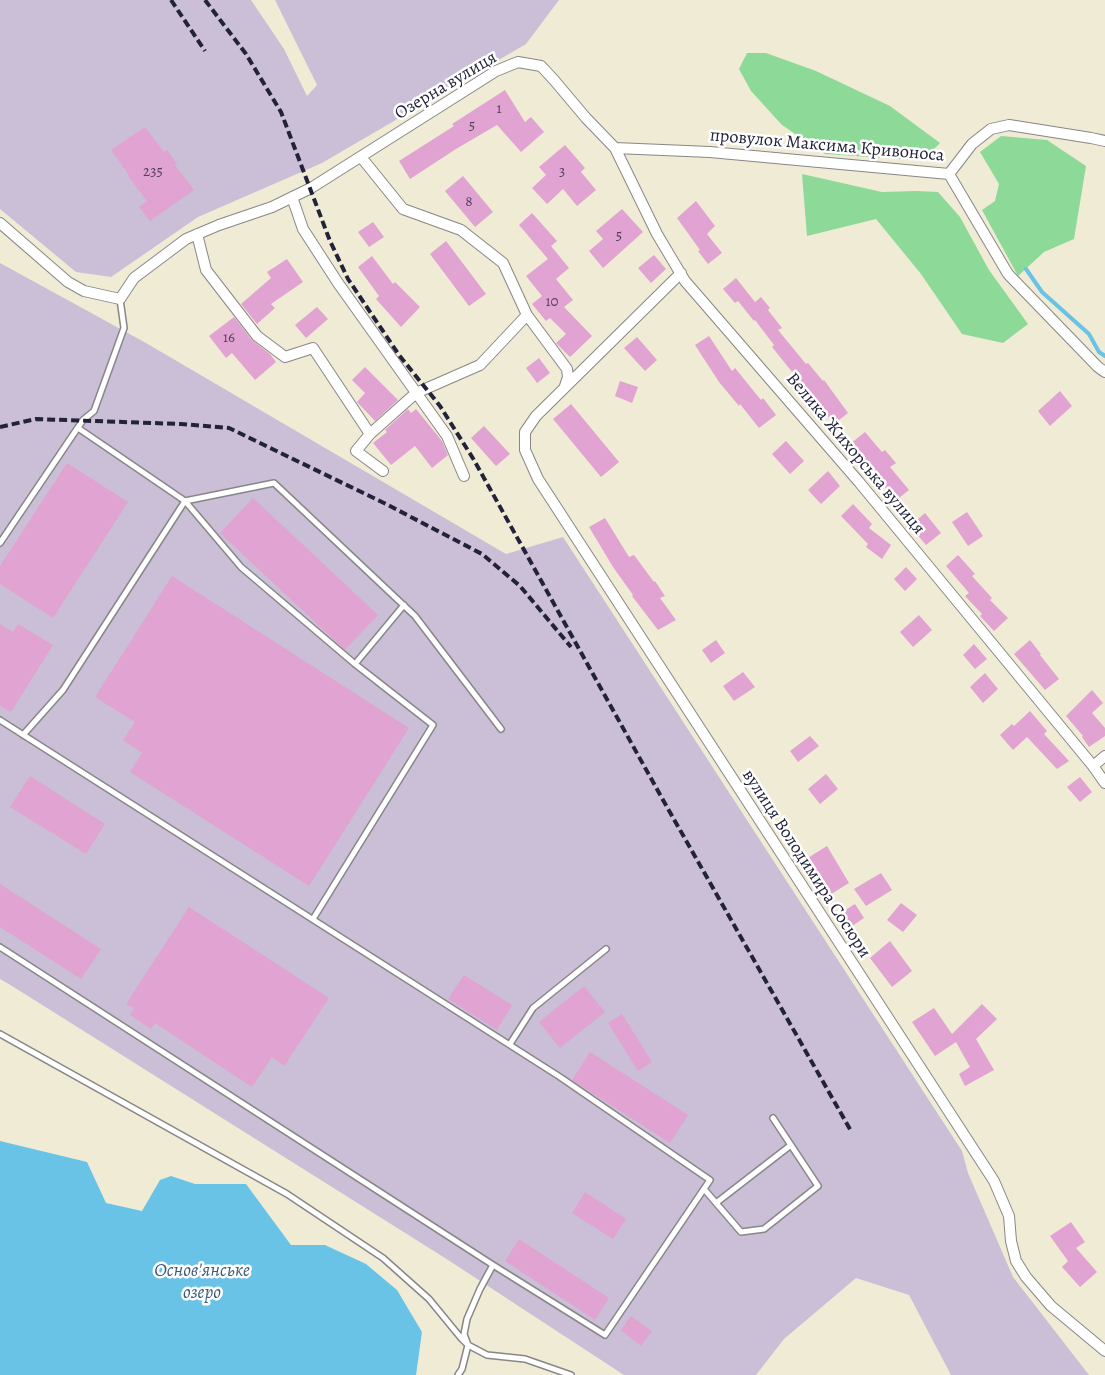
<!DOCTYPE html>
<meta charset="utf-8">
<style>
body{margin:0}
canvas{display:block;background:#f0ebd5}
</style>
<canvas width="1105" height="1375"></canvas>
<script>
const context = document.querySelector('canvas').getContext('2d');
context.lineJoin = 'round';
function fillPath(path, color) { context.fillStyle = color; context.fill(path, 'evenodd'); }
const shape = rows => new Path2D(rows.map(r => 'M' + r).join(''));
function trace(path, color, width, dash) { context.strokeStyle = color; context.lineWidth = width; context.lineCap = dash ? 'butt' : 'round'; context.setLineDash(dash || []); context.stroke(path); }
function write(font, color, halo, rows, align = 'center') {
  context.font = font + ' Alegreya,serif'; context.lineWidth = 5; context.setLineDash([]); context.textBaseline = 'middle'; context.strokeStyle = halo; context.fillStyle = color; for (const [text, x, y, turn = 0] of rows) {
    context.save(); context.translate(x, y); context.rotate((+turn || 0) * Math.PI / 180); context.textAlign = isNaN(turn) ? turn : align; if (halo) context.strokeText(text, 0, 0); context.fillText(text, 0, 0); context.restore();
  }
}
const industrial = shape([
 [0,0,251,0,284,49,307,96,317,85,275,0,559,0,526,44,322,163,198,217,111,277,76,272,0,209],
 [0,263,146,343,506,554,563,537,962,1151,968,1173,1013,1277,1089,1375,951,1375,909,1295,856,1278,784,1339,756,1375,624,1375,445,1258,12,986,0,979]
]);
const green = shape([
 [747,53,766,53,816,71,890,106,940,143,934,149,915,160,825,154,782,125,751,91,739,69],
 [1001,136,1047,140,1086,166,1074,239,1044,252,1018,276,982,210,995,201,999,184,980,152],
 [802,174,882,192,917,191,938,192,960,217,989,270,1028,324,1003,343,962,334,921,274,876,219,807,236]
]);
const water = shape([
 [0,1141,87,1162,106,1203,142,1211,160,1180,171,1176,195,1184,246,1184,291,1245,325,1245,366,1264,397,1290,422,1332,416,1375,0,1375]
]);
const stream = shape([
 [1026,269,1042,292,1089,334,1099,352,1105,356]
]);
const building = shape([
 [505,90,525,122,531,117,544,132,521,152,497,125,456,149,410,179,399,161,454,126,452,124],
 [145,127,164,152,167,150,177,164,175,165,194,190,150,221,139,207,147,201,128,176,129,175,111,150],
 [565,145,585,168,581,172,596,190,577,206,563,189,547,204,532,188,546,175,539,167],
 [463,176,493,212,475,227,445,191],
 [696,201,715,226,707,234,722,253,708,264,698,251,700,250,677,218],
 [622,209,643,232,603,268,589,251,603,239,596,231],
 [532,213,557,241,551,246,569,268,556,279,573,300,564,307,592,336,570,357,556,343,566,334,550,318,546,321,532,304,542,296,526,276,548,259,519,225],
 [373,222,384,237,369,247,358,232],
 [446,241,486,294,469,306,430,254],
 [654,255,666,269,651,283,638,268],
 [372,256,393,284,395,282,420,307,401,327,376,299,379,296,358,267],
 [287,259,303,282,271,304,275,308,257,324,241,304,271,278,267,272],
 [736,278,755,302,761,297,770,308,768,310,782,328,778,330,806,364,808,363,823,381,824,380,848,413,834,424,772,347,774,345,755,320,754,321,738,301,735,303,723,289],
 [317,307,328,319,306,338,295,325],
 [234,317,252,340,270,354,276,362,255,380,232,353,226,358,209,336],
 [709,336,732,371,735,368,761,400,763,398,776,415,759,428,740,404,739,406,719,382,695,345],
 [637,337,657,360,645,371,624,348],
 [539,358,550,373,537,383,526,368],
 [365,367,398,400,375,421,357,402,365,393,352,380],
 [620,381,638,387,632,403,615,396],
 [1060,391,1072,406,1050,426,1038,411],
 [571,404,619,462,601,477,553,419],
 [408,409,411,413,416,409,442,441,448,455,432,468,415,446,391,465,373,443,387,432,385,430],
 [484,426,510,454,496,466,471,438],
 [865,432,882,452,885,450,896,463,890,467,909,490,893,503,884,492,887,490,850,444],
 [786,441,804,461,790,474,772,454],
 [67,463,128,502,53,618,0,584,0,566],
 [828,471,840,486,821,504,808,490],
 [253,498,378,615,345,650,220,533],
 [853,504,872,524,869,528,891,545,882,559,866,547,868,544,841,516],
 [967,512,983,536,968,546,952,522],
 [925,513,941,533,926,545,910,526],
 [605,518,629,557,634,555,654,582,655,581,665,596,660,598,676,620,658,630,632,596,633,595,613,567,589,527],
 [958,555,975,574,972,576,992,598,990,600,1008,618,994,631,980,616,982,614,965,596,969,593,946,566],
 [906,567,917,579,905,591,894,579],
 [172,576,409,728,309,886,130,772,142,753,123,740,135,722,95,697],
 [919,615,932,630,913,647,900,632],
 [0,624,13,632,18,624,53,645,11,712,0,706],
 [716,640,725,653,711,663,702,650],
 [1030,640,1041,654,1040,655,1059,679,1045,690,1014,654],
 [974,644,987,659,975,669,963,655],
 [743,672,755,687,734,701,723,686],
 [985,673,998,689,983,703,970,687],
 [1092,690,1103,703,1092,713,1105,728,1105,736,1089,747,1082,737,1083,736,1066,716],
 [1030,711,1047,731,1044,734,1069,761,1057,769,1027,737,1013,750,1000,735,1012,724,1014,726],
 [810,736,819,746,798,762,790,751],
 [826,774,838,789,820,804,808,789],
 [30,776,105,824,86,854,10,807],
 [1080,777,1092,792,1080,802,1067,787],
 [827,846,849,883,828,896,806,859],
 [881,873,892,890,866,906,854,889],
 [0,884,101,949,81,979,0,927],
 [901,903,917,915,903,932,887,920],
 [855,904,864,918,849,928,839,914],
 [189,907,329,998,284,1066,272,1057,252,1087,155,1023,151,1029,130,1015,134,1008,126,1004],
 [890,941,912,971,892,987,870,958],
 [464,975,512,1005,497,1030,448,999],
 [584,986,605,1012,560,1048,539,1022],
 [982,1004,997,1019,976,1039,994,1070,965,1086,959,1074,970,1067,956,1042,935,1056,912,1022,934,1008,952,1034],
 [622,1014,652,1062,638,1071,608,1023],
 [590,1052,688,1115,670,1143,572,1080],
 [585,1192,626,1219,613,1239,572,1213],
 [1071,1222,1085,1242,1076,1248,1097,1272,1080,1287,1062,1267,1068,1261,1050,1236],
 [519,1239,609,1298,595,1320,505,1261],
 [631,1316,652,1331,641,1346,621,1330]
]);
const service = shape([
 [0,543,83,420,94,411,124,328,120,299],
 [355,664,241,567,185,501,274,483,415,616,501,729],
 [0,720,560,1077,710,1180,605,1335,493,1265,0,947],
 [23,735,63,690,185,501,78,428],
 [313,919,433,725,355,664,404,605],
 [0,1034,287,1194,383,1258,429,1299,461,1338,468,1345,487,1355,525,1359,571,1375],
 [510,1044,533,1008,606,949],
 [704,1189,741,1232,764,1229,818,1186,773,1118],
 [716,1203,791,1145],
 [458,1375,462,1369,468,1345,464,1334,467,1319,480,1289,493,1265]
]);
const minor = shape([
 [615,148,710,152,949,174],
 [361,157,403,209,461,230,503,263,527,315,567,369,568,377,565,386],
 [949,174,1008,274,1098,367,1105,372],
 [949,174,972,144,991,129,1009,125,1091,138,1105,141],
 [292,197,303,229,338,283,447,436,464,476],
 [0,223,68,282,84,291,120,299,134,278,186,239,219,225,272,207,311,188,496,71,518,62,541,66,554,80,586,118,615,148,657,234,685,281,859,482,1093,766,1105,783],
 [197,234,206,270,257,336,285,357,313,348,370,434],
 [681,273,536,416,525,432,525,450,538,479,994,1181,1009,1216,1011,1241,1016,1261,1026,1277,1051,1306,1105,1351],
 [383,471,356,451,370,434,416,393,480,365,527,315],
 [1093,766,1105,756]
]);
const rail = shape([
 [171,0,205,51],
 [205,0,246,54,281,112,330,241,348,279,399,355,440,406,474,460,663,800,851,1131],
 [0,427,36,419,181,424,229,428,386,504,482,554,520,586,571,647]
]);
const numberNames = [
 ["1",499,109],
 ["5",472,126],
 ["235",153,172],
 ["3",562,172],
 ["8",469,202],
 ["5",619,236],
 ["10",552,302],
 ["16",229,338]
];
const streetNames = [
 ["Озерна вулиця",446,86,-31],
 ["провулок Максима Кривоноса",827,146,5],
 ["Велика Жихорська вулиця",855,454,50],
 ["вулиця Володимира Сосюри",806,864,57]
];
const waterNames = [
 ["Основ'янське",202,1271],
 ["озеро",202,1293]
];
fillPath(industrial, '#cabfd7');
fillPath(green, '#8dd997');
fillPath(water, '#69c3e7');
trace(stream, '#69c3e7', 4);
fillPath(building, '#e1a3d1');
trace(service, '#898688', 8);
trace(minor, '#898688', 12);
trace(service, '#fff', 5);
trace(minor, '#fff', 10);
trace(rail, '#22223b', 4, [8, 4]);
write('15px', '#524260', null, numberNames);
write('18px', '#22223b', '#fff', streetNames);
write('italic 19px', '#3b5a77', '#fff', waterNames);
</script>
